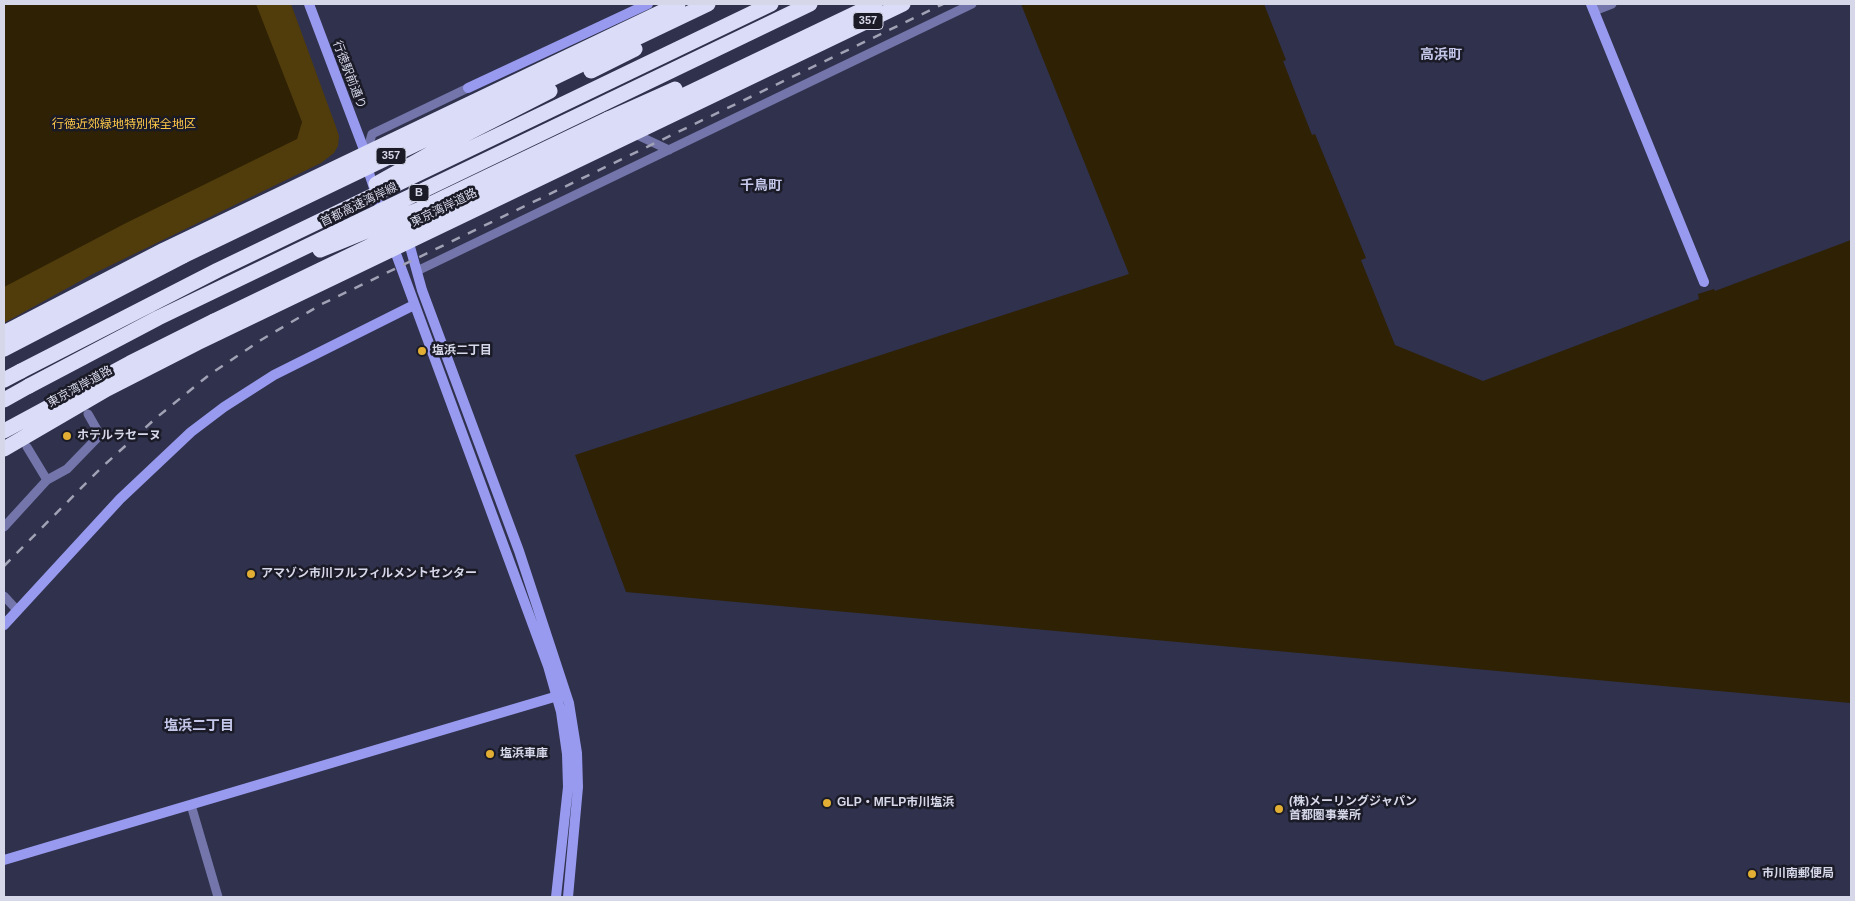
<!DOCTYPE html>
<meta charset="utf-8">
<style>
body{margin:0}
#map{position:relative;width:1855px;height:901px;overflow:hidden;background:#30314c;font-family:Arial,sans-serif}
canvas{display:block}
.frame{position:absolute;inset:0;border:5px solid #d6d7e9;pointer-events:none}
</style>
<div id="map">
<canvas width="1855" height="901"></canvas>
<div class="frame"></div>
</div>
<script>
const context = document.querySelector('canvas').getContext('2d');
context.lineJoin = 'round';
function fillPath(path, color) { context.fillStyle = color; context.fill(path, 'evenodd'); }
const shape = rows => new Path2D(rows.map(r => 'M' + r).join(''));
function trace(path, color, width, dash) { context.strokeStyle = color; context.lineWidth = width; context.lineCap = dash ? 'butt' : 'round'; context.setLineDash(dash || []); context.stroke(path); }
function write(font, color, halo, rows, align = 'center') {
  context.font = font + ' Arial,"Noto Sans JP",sans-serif'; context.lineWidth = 5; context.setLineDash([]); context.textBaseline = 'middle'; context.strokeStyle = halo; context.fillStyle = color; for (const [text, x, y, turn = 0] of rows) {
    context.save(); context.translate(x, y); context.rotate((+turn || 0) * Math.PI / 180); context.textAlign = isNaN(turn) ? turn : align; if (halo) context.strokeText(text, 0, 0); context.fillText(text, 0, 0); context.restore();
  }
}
const green = shape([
 [4,4,291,4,336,127,339,136,338,146,334,153,321,163,93,274,4,323]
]);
const water = shape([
 [4,4,256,4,302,122,297,139,126,223,4,287],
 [1021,4,1264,4,1286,60,1283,61,1312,135,1315,134,1366,258,1361,260,1395,345,1483,381,1699,299,1698,294,1714,289,1715,291,1851,240,1851,703,626,592,575,455,1129,274]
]);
const street = shape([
 [1594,11,1612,4],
 [633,133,669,150],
 [366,155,372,134,468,88],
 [417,271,972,4],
 [27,447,47,480],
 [4,527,47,480,67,469,100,435,88,414],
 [4,596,17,610],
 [191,805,218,897]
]);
const secondary = shape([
 [309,4,366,155,369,173,383,215],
 [1591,4,1704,282],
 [468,88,648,4],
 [407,236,422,290,519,551,569,703,577,753,578,787,568,897],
 [392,243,548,666,561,712,567,754,568,787,556,897],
 [4,625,120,499,191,432,224,407,274,375,414,305],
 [4,860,561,695]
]);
const highway = shape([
 [599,56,708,4],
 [608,119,675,89],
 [605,133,875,4],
 [4,333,164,250,678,4],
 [4,349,183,256],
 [4,380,21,371],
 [4,400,29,386],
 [4,431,130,363,214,321],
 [4,449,107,389,197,343,903,4]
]);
const rail = shape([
 [4,566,101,468,156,418,209,375,261,340,322,304,943,4]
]);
const highwayBridge = shape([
 [591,71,635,49],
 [376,184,462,136,550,91],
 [320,250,418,210,608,119],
 [183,256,599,56],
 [214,321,605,133],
 [21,371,218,270,771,4],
 [29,386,158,318,810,4]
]);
const markers = [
 [422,351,5,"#e2af34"],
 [67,436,5,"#e2af34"],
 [251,574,5,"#e2af34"],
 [490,754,5,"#e2af34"],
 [827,803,5,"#e2af34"],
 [1279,809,5,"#e2af34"],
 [1752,874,5,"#e2af34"]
];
const shields = [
 [868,21,30],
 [391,156,30],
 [419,193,20]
];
const shieldNames = [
 ["357",868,21],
 ["357",391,156],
 ["B",419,193]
];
const streetNames = [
 ["行徳駅前通り",349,75,69],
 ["首都高速湾岸線",359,205,-26],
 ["東京湾岸道路",444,208,-26],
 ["東京湾岸道路",80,387,-29]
];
const parkNames = [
 ["行徳近郊緑地特別保全地区",124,125]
];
const poiNames = [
 ["塩浜二丁目",432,351],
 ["ホテルラセーヌ",77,436],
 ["アマゾン市川フルフィルメントセンター",261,574],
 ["塩浜車庫",500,754],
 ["(株)メーリングジャパン",1289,802],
 ["首都圏事業所",1289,816],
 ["GLP・MFLP市川塩浜",837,803],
 ["市川南郵便局",1762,874]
];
const neighbourhoodNames = [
 ["高浜町",1441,55],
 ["千鳥町",761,186],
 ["塩浜二丁目",199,726]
];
fillPath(green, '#513c0b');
fillPath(water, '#2e2104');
trace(street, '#7476ab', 9);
trace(secondary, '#989aef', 10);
trace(highway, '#dbddf8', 15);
trace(rail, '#a1a2b6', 2.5, [9, 9]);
trace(highwayBridge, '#dbddf8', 15);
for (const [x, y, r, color] of markers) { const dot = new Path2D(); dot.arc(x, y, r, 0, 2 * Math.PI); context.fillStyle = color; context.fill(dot); trace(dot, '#1a1b27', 2); }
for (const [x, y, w] of shields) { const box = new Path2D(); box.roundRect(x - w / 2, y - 8.5, w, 17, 4); context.fillStyle = '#1a1b27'; context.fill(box); trace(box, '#d6d7e9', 1); }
write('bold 11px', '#d6d7e9', null, shieldNames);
write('12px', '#d6d7e9', '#1a1b27', streetNames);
write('12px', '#fdc748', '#1a1b27', parkNames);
write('bold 12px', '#d6d7e9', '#1a1b27', poiNames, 'left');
write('bold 14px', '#c5c8ea', '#1a1b27', neighbourhoodNames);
</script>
